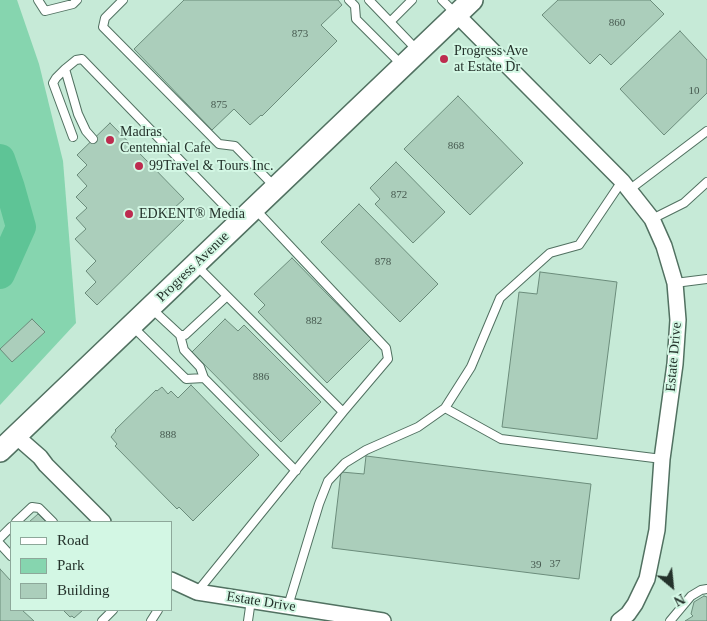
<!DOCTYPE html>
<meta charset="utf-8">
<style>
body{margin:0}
#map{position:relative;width:707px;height:621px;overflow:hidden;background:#c6ead7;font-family:Georgia,serif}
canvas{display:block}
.legend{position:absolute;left:10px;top:521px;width:162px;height:90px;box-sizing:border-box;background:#d3f7e4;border:1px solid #8da89a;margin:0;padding:6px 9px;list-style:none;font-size:15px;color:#24322b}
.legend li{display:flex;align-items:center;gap:10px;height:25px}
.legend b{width:25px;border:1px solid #8da89a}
.north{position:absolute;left:647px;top:561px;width:50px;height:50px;-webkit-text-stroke:4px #d3f7e4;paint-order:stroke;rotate:152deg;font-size:14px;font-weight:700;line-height:20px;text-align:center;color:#24322b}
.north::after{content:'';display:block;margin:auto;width:18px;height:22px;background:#24322b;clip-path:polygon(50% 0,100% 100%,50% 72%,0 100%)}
</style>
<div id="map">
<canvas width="707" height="621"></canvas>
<ul class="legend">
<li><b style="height:6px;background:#fff"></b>Road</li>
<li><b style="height:14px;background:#86d5af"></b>Park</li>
<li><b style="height:14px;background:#abcebb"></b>Building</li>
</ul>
<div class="north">N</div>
</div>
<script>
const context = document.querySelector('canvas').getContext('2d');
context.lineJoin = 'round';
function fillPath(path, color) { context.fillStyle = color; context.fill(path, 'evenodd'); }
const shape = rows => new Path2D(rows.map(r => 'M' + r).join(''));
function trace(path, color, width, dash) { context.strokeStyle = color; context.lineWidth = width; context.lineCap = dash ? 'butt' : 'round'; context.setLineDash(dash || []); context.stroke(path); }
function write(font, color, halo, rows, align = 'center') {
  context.font = font + ' Georgia,serif'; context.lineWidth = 4; context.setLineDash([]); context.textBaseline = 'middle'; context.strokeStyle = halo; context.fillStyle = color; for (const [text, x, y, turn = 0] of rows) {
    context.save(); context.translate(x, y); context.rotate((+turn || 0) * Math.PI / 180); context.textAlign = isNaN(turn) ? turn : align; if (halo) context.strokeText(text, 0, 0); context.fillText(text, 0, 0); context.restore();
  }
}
const green = shape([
 [0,0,17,0,39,64,63,161,76,323,0,405]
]);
const river = shape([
 [0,159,10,188,21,227,0,274]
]);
const building = shape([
 [184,0,338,0,342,5,321,25,337,41,262,116,261,115,250,125,234,109,212,130,134,49,184,0],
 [558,0,650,0,664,14,611,65,600,54,590,64,542,15,558,0],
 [680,31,707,60,707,93,664,135,620,89,680,31],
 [458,96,523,163,470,215,404,149,458,96],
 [110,123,184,199,173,209,184,220,97,305,85,293,96,282,86,271,96,261,75,239,86,229,76,218,87,208,76,197,87,186,77,175,87,165,77,155,110,123],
 [396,162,445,212,413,243,375,204,380,199,370,188,396,162],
 [359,204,438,284,400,322,321,242,359,204],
 [292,258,371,339,327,383,258,312,265,305,254,294,292,258],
 [540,272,617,282,597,439,502,427,519,292,537,294,540,272],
 [32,319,45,332,12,362,0,349,32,319],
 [225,319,238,331,244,325,321,402,281,442,192,352,225,319],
 [191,385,259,455,193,521,179,507,177,509,115,446,117,444,111,437,116,431,115,430,156,390,157,391,162,387,168,394,171,391,178,398,191,385],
 [366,456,591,484,579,579,332,548,341,472,364,474,366,456],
 [38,514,46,522,29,522,38,514],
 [0,569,11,581,11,610,22,610,34,621,0,621,0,569],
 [704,596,707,597,707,621,685,621,693,616,691,614,694,602,704,596],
 [63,610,83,610,74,618,72,616,70,617,63,610]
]);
const lane = shape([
 [38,0,45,11,73,4,77,0],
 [123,0,105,18,103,27,219,144,235,146,275,187],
 [349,0,355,6,356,19,402,65],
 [369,0,417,50],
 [442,0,456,14],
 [390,22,412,0],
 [65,69,56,78,53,83,73,137],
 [93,139,86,131,78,114,65,69,76,60,82,59,239,221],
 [629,190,707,131],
 [652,219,684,203,707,182],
 [675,283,707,279],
 [227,296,343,412],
 [152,309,180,335,185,335,227,296,197,266],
 [133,327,186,379,204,378,296,471],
 [180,335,184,350,200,367,204,378],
 [445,408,501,439,662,459],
 [16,522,32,507,39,508,53,522],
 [0,538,11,527],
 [0,544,11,556],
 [197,592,343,412,388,359,386,348,256,210],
 [288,606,319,504,328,481,345,463,366,450,418,427,445,408,471,367,500,298,550,253,579,245,622,181],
 [102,621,113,610],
 [151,621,158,610],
 [248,621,251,600],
 [670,621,691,596,701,590,707,589]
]);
const street = shape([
 [457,15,622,181,652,219,664,246,675,283,678,320,675,364,662,459,657,530,647,579,635,604,628,614,619,621],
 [16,436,40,457,46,465,103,522],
 [171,580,197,592,383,621]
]);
const secondary = shape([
 [0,451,472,0]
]);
const markers = [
 [444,59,5,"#bd2c4f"],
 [110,140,5,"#bd2c4f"],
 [139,166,5,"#bd2c4f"],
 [129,214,5,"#bd2c4f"]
];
const numberNames = [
 ["860",617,23],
 ["873",300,34],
 ["10",694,91],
 ["875",219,105],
 ["868",456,146],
 ["872",399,195],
 ["878",383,262],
 ["882",314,321],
 ["886",261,377],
 ["888",168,435],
 ["37",555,564],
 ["39",536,565]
];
const poiNames = [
 ["Progress Ave",454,51],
 ["at Estate Dr",454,67],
 ["Madras",120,132],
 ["Centennial Cafe",120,148],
 ["99Travel & Tours Inc.",149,166],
 ["EDKENT® Media",139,214]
];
const streetNames = [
 ["Progress Avenue",193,267,-44],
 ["Estate Drive",674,357,-85],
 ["Estate Drive",261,602,9]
];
fillPath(green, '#86d5af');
trace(river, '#5ec496', 30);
fillPath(building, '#abcebb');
trace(building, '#6b8c7b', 1);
trace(lane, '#517161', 10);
trace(street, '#517161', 18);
trace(secondary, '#517161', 24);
trace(lane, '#fff', 8);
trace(street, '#fff', 15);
trace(secondary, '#fff', 21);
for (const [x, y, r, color] of markers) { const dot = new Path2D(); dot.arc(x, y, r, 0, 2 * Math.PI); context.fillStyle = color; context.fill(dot); trace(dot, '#d3f7e4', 2); }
write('11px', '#46594f', null, numberNames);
write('14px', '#24322b', '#d3f7e4', poiNames, 'left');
write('14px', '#24322b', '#d3f7e4', streetNames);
</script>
